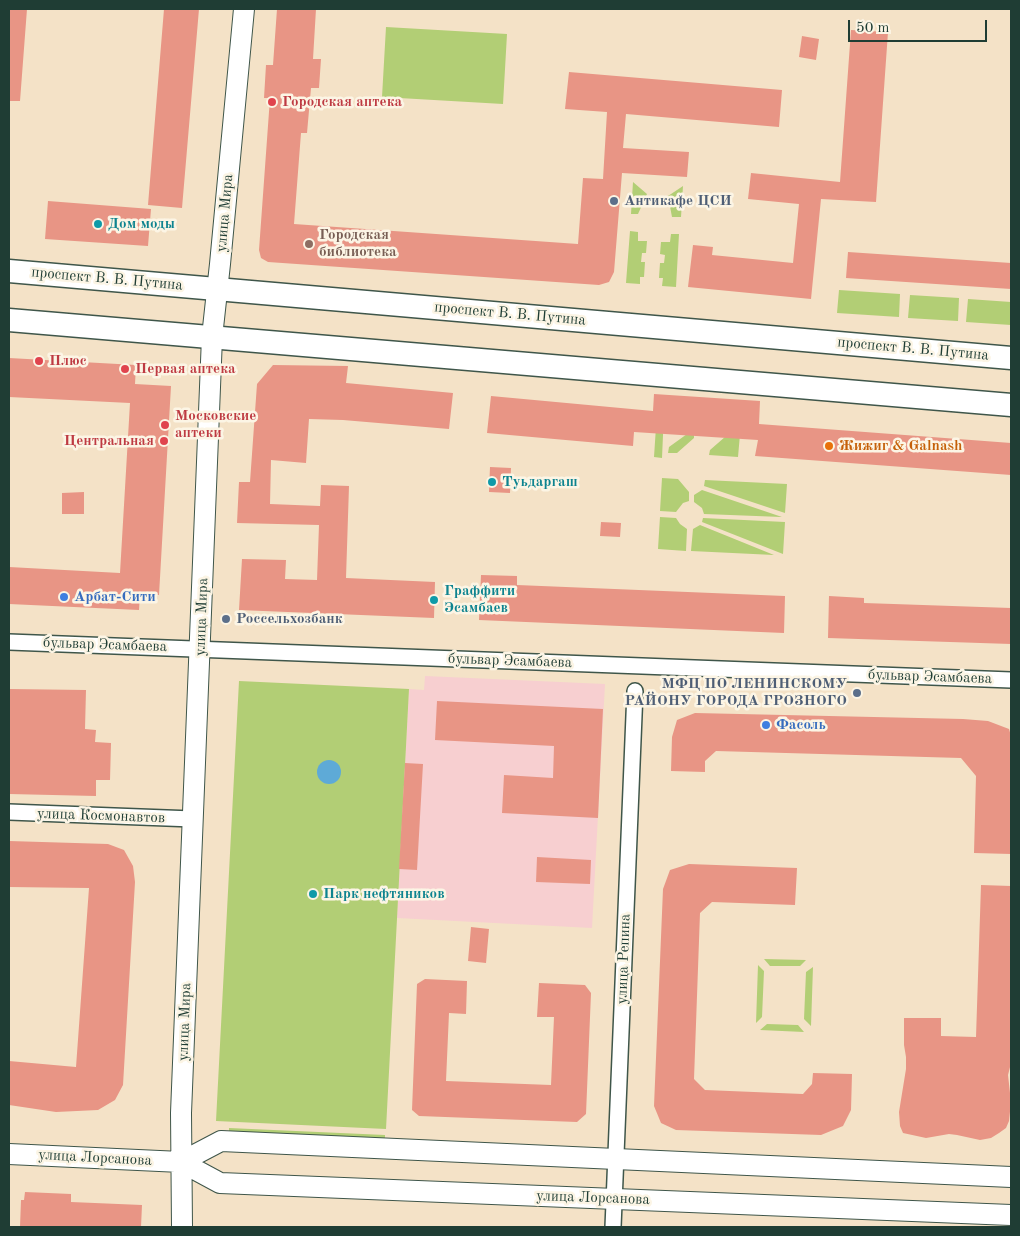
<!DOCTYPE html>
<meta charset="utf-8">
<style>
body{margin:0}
#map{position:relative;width:1020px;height:1236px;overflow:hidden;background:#f4e2c7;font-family:"Old Standard TT",serif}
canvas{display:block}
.frame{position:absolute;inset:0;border:10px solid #1f3d34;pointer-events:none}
.scale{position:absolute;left:848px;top:20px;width:139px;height:22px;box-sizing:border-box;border:2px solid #1f3d34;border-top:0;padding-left:6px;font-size:15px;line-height:18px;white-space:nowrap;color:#1f3d34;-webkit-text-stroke:4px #fcf5e5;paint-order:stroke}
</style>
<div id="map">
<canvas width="1020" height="1236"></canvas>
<div class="frame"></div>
<div class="scale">50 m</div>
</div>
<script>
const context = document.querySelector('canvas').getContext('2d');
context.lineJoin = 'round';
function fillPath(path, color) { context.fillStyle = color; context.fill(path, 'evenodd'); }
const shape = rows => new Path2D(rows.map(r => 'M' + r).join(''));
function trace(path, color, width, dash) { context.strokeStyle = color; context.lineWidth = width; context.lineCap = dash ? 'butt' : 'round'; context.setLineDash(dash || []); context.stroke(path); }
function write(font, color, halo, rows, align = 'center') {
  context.font = font + ' "Old Standard TT",serif'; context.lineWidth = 5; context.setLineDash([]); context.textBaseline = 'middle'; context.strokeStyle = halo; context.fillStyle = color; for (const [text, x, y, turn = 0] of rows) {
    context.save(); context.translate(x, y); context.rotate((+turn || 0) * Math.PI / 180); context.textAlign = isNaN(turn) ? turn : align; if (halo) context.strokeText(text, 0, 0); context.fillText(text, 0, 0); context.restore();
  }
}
const built = shape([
 [425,676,605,684,592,928,397,918,409,689,424,690]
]);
const green = shape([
 [386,27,507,34,503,104,382,97],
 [633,182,647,194,638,214,631,214],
 [683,186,681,217,672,217,668,196],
 [630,231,638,232,638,241,647,241,646,253,642,253,641,262,645,262,644,277,640,277,640,284,626,283],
 [671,234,679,234,676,287,662,286,663,278,659,278,660,263,664,263,665,255,660,254,661,242,670,242],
 [839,290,900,294,899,317,837,313],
 [910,295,959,298,958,321,908,318],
 [968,299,1011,302,1011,325,966,322],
 [657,412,664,412,662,458,654,457],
 [741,423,738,457,709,455,710,450],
 [694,429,694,438,677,453,668,453,669,447],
 [662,478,678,479,689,492,689,501,683,503,676,512,660,511],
 [705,480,787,484,785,513,704,486],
 [702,490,782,517,704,514,702,508,694,502,694,495],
 [660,517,676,518,680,524,687,529,686,551,658,549],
 [703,518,785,522,783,554,702,522],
 [700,525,774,555,691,551,693,529],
 [239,681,409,689,386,1129,216,1121],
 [764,959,806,960,800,966,770,966],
 [758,965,764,971,762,1017,756,1023],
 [813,967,811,1026,804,1019,806,972],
 [767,1024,798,1025,804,1032,760,1030],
 [229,1128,385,1135,385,1142,229,1134]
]);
const water = shape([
 '317 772a12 12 0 1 1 24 0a12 12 0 1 1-24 0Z'
]);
const building = shape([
 [9,9,27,9,20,101,9,101],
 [164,9,199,9,182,208,148,205],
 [277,9,316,9,313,59,321,59,319,88,311,88,307,133,301,133,294,224,578,244,583,178,603,179,607,112,565,109,569,72,782,90,779,127,626,114,623,148,689,152,687,177,622,173,614,272,609,282,599,285,268,262,261,258,259,250,270,98,264,98,266,65,273,65],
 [851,30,888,32,876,202,821,199,811,299,688,287,693,245,713,247,712,255,793,263,799,204,748,199,751,173,840,182],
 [802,36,819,39,816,60,799,57],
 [48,201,151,209,148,246,45,239],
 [848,252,1011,263,1011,289,846,278],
 [9,358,136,365,135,384,171,386,159,595,140,594,139,610,9,604,9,567,120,573,130,403,9,397],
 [273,365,348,366,346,383,453,393,449,429,343,420,309,419,306,463,271,460,270,504,320,506,321,485,349,486,346,578,435,582,434,618,239,610,242,559,286,560,285,579,317,580,319,525,237,523,239,482,250,482,257,384],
 [654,394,760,401,759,424,1011,443,1011,475,755,456,758,440,634,432,633,446,487,433,491,396,653,411],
 [490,467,511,468,510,493,489,492],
 [84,492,84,514,62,514,62,493],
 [601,522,621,523,620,537,600,536],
 [481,575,517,576,517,585,785,596,784,633,479,620],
 [829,596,864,598,864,603,1011,608,1011,644,828,638],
 [9,689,86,690,85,729,96,730,95,742,111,743,110,780,96,780,96,796,9,794],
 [437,701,603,709,598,818,502,813,504,775,553,778,554,746,435,740],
 [695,713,963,719,988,721,1009,729,1011,736,1011,854,974,853,976,776,961,758,716,751,705,761,705,772,671,771,672,737,677,720],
 [405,763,423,764,417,870,399,869],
 [9,841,108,844,124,850,133,866,135,882,123,1085,115,1100,98,1110,56,1112,9,1105,9,1061,76,1067,89,888,9,887],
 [537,857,591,860,590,884,536,882],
 [689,864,797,868,795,905,712,902,700,913,694,1079,705,1090,803,1094,812,1084,813,1073,852,1074,851,1110,843,1126,821,1135,676,1130,661,1123,654,1106,663,889,670,870],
 [981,885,1011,886,1011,1063,1008,1075,1011,1102,1009,1121,1006,1128,999,1133,991,1138,980,1140,957,1135,949,1134,926,1138,903,1133,900,1126,899,1112,906,1069,906,1057,904,1045,904,1018,941,1018,941,1036,976,1037],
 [471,927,489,929,486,963,468,961],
 [425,979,467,981,466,1014,449,1013,446,1081,551,1085,554,1017,537,1017,539,983,585,985,591,993,586,1114,577,1122,419,1116,412,1110,417,984],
 [25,1192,71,1194,71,1202,142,1205,141,1227,20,1227,21,1200,24,1200]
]);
const street = shape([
 [9,642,1011,680],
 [9,812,193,819],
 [613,1227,635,691]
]);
const secondary = shape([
 [9,1154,181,1162,220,1183,1011,1215],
 [181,1162,221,1141,1011,1177],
 [182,1227,181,1113,212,337,220,264,244,9]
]);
const primary = shape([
 [9,271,1011,358],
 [9,320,1011,405]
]);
const markers = [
 [272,102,5,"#e0444e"],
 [614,201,5,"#5c6f8a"],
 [98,224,5,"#0f9aa8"],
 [309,244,5,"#8d6e63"],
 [39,361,5,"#e0444e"],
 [125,369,5,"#e0444e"],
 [165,425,5,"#e0444e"],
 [164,441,5,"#e0444e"],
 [829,446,5,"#e8710a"],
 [492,482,5,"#0f9aa8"],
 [64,597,5,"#3f7fe0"],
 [434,600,5,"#0f9aa8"],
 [226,619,5,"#5c6f8a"],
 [857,693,5,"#5c6f8a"],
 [766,725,5,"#3f7fe0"],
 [313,894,5,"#0f9aa8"]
];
const healthNames = [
 ["Городская аптека",282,102],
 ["Плюс",49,361],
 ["Первая аптека",135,369],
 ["Московские",175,416],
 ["аптеки",175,433],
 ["Центральная",154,441,"right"]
];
const serviceNames = [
 ["Антикафе ЦСИ",624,201],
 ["Россельхозбанк",236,619],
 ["МФЦ ПО ЛЕНИНСКОМУ",847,684,"right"],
 ["РАЙОНУ ГОРОДА ГРОЗНОГО",847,701,"right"]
];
const streetNames = [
 ["улица Мира",225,213,-85],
 ["проспект В. В. Путина",107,279,5],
 ["проспект В. В. Путина",510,314,5],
 ["проспект В. В. Путина",913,349,5],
 ["улица Мира",202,617,-88],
 ["бульвар Эсамбаева",105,645,2],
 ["бульвар Эсамбаева",510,661,2],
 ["бульвар Эсамбаева",930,677,2],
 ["улица Космонавтов",101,816,2],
 ["улица Репина",624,959,-88],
 ["улица Мира",185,1022,-88],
 ["улица Лорсанова",95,1158,3],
 ["улица Лорсанова",593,1198,2]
];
const cultureNames = [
 ["Дом моды",108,224],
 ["Туьдаргаш",502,482],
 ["Граффити",444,591],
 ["Эсамбаев",444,608],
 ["Парк нефтяников",323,894]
];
const educationNames = [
 ["Городская",319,235],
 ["библиотека",319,252]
];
const foodNames = [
 ["Жижиг & Galnash",839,446]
];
const shopNames = [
 ["Арбат-Сити",74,597],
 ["Фасоль",776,725]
];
fillPath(built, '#f7cfd0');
fillPath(green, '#b2ce75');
fillPath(water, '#5eaad7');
fillPath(building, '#e89585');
trace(street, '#3f564a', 18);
trace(secondary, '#3f564a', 22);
trace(primary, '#3f564a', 25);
trace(street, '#fff', 15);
trace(secondary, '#fff', 20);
trace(primary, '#fff', 22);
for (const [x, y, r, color] of markers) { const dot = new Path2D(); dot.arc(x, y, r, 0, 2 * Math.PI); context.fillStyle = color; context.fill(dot); trace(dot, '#fcf5e5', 2); }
write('bold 15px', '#be3a42', '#fcf5e5', healthNames, 'left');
write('bold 15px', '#4e5e75', '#fcf5e5', serviceNames, 'left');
write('15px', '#1f3d34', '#fcf5e5', streetNames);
write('bold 15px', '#0d838f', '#fcf5e5', cultureNames, 'left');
write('bold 15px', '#785e54', '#fcf5e5', educationNames, 'left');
write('bold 15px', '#c56008', '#fcf5e5', foodNames, 'left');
write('bold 15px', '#366cbe', '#fcf5e5', shopNames, 'left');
</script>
